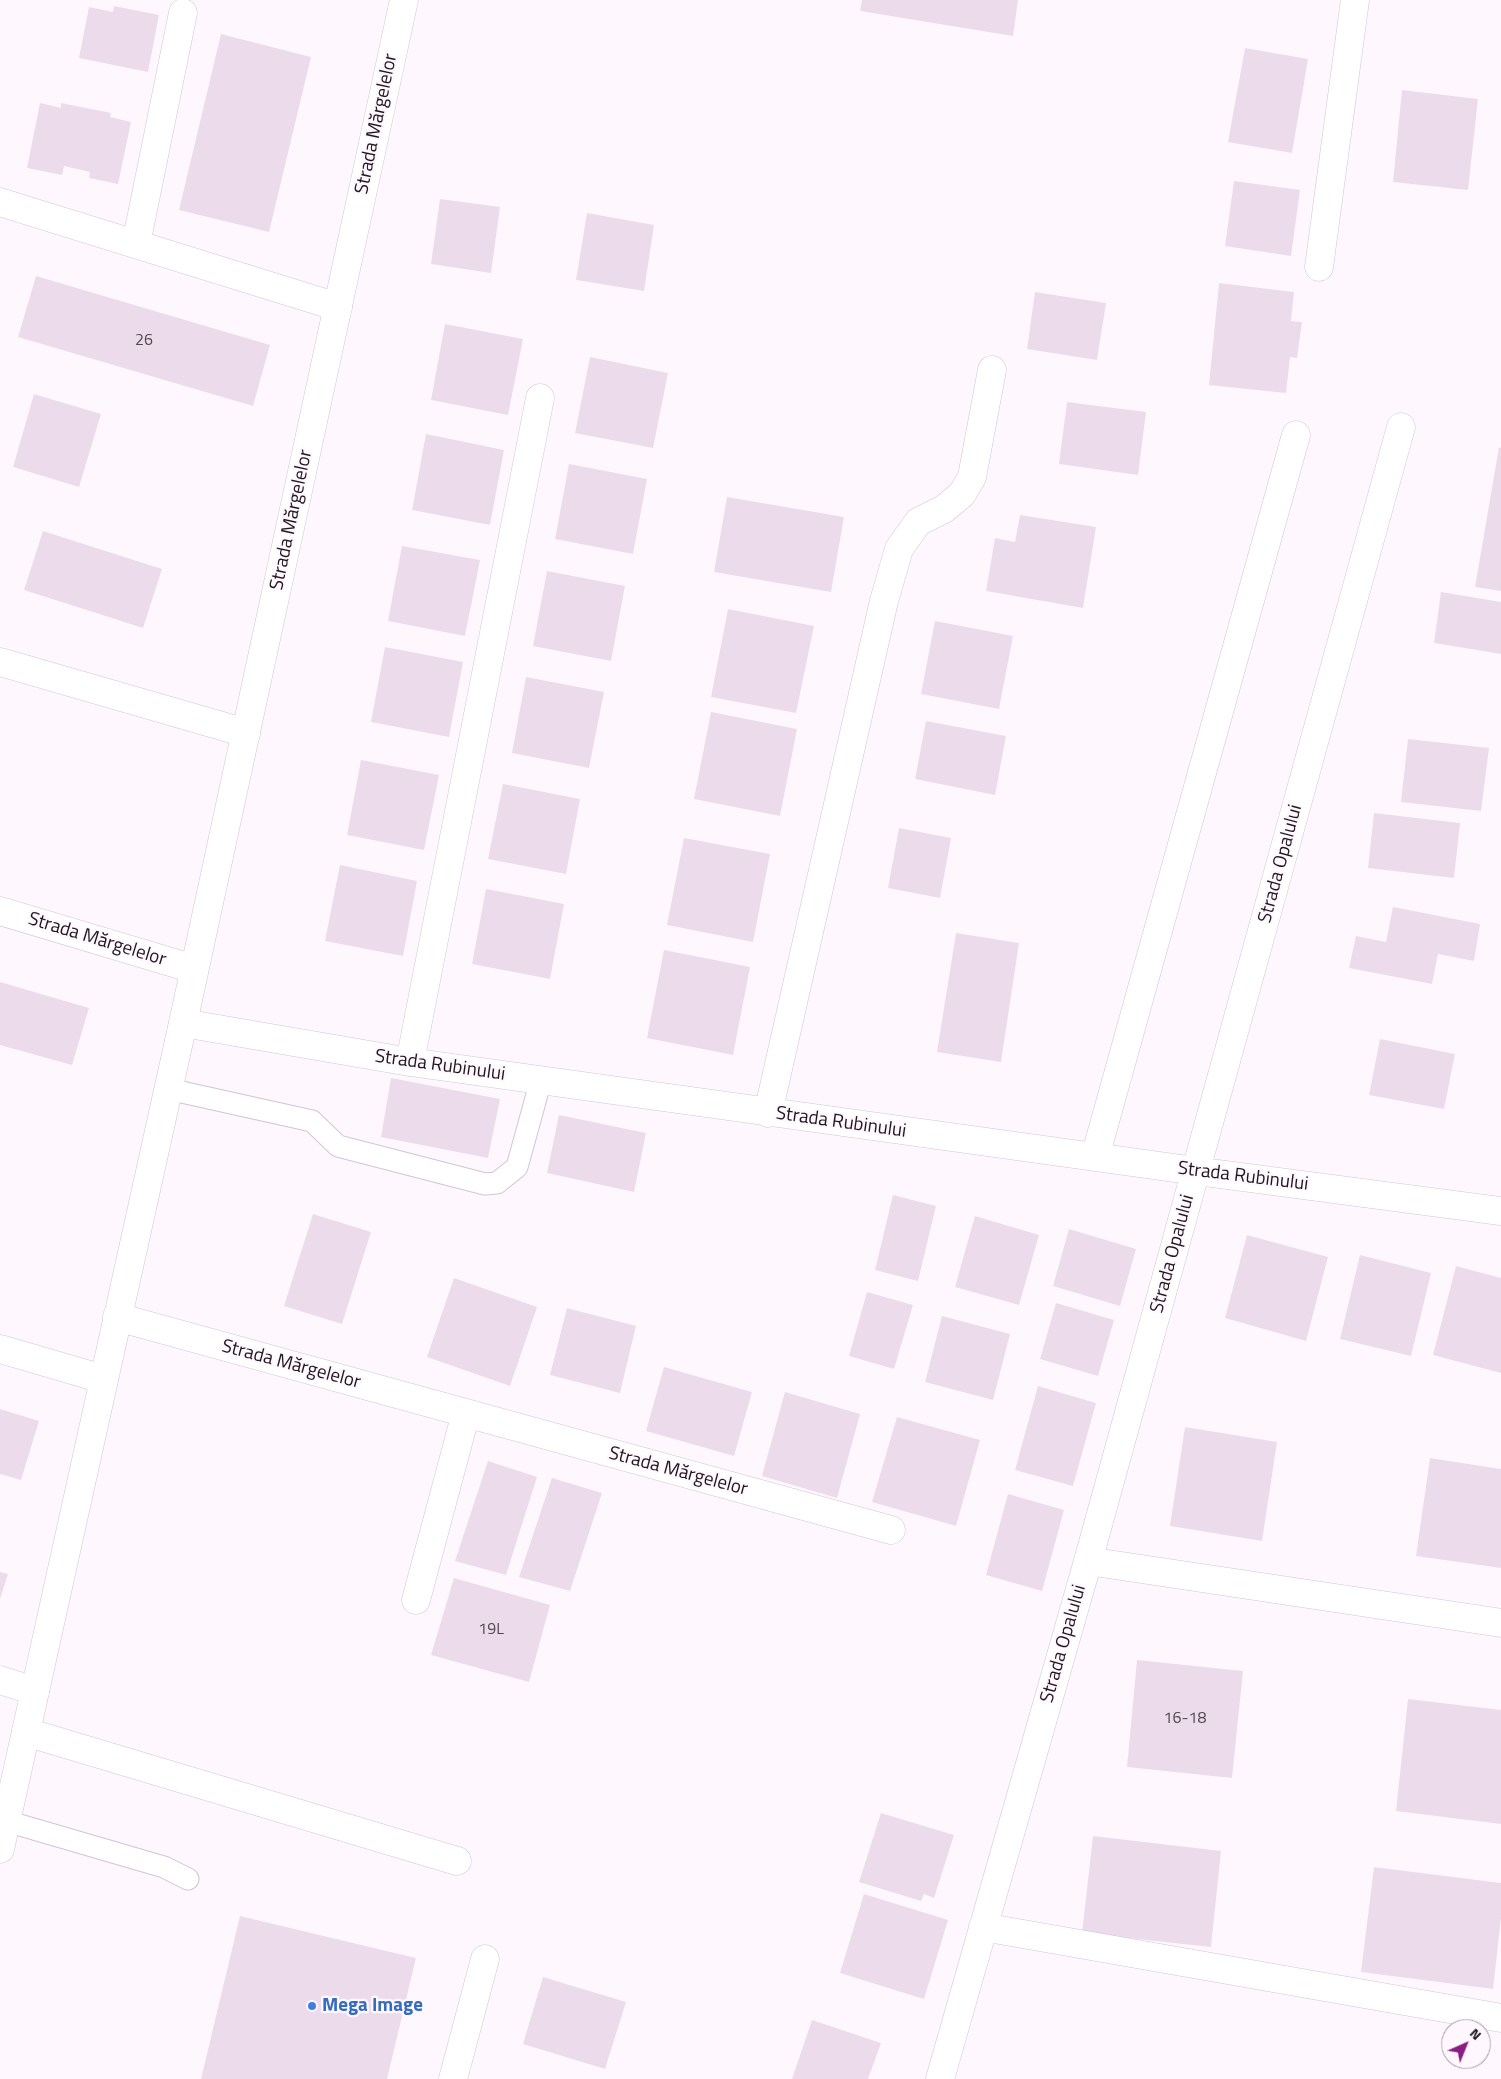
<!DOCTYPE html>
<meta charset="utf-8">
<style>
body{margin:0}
#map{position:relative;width:1501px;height:2079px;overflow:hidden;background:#fef8fe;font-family:"Titillium Web",sans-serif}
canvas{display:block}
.north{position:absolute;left:1441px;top:2019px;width:50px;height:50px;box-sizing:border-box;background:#fef8fe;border:1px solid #a49ea4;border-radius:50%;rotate:44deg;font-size:14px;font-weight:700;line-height:20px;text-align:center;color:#1e181d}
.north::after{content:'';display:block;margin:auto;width:18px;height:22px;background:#8b1e82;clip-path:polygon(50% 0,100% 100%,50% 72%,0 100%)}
</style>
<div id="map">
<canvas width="1501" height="2079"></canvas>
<div class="north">N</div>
</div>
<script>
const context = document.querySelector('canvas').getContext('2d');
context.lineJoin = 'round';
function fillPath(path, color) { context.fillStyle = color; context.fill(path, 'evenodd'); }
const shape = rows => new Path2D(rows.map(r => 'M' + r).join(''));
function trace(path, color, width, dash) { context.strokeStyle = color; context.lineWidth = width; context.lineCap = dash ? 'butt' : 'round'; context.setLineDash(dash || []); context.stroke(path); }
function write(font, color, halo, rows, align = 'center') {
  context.font = font + ' "Titillium Web",sans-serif'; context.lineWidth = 4.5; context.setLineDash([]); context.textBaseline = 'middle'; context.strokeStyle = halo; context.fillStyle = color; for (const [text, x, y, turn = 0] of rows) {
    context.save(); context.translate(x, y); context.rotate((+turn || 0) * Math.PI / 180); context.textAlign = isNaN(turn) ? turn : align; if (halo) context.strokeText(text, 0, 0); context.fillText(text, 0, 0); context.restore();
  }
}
const building = shape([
 [862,0,1018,0,1013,36,860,11],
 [114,6,159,15,148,72,79,58,89,7,113,12],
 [221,34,311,57,269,232,179,210],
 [1245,48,1308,59,1292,153,1228,142],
 [1402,90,1478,99,1468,190,1393,182],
 [40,103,61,108,61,103,111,113,110,117,131,122,118,184,89,178,90,172,64,166,62,175,27,168],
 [1234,181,1300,190,1291,256,1225,246],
 [440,199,500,207,491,273,431,264],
 [587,213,654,225,644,291,576,280],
 [36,276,270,345,253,406,18,337],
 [1219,283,1294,292,1291,321,1302,322,1297,358,1290,357,1286,393,1209,385],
 [1035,292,1106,303,1097,360,1027,349],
 [445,324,523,339,508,415,431,400],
 [590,357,668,373,653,448,575,433],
 [34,394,101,414,79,487,13,467],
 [1067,402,1146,412,1138,475,1059,464],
 [426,434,504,450,490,525,412,510],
 [1499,447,1501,448,1501,591,1475,587],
 [569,464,647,479,633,554,555,539],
 [727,497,844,517,831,592,714,572],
 [1020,515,1096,527,1083,608,986,591,995,538,1015,542],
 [43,531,162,569,143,628,24,590],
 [402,546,480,560,465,636,388,621],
 [547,571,625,586,611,661,533,646],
 [1441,592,1501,602,1501,654,1434,643],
 [728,609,814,626,796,713,711,697],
 [935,621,1013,636,999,709,921,694],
 [385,647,463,662,449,737,371,722],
 [526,677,604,692,589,768,512,753],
 [711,712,797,729,780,816,694,799],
 [926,721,1006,736,995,795,915,779],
 [1408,739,1489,748,1481,811,1401,802],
 [361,760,439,775,424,850,347,835],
 [503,784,580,799,566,874,488,859],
 [1374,813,1460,823,1454,878,1368,868],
 [899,828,951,838,940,898,888,888],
 [684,838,770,854,753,942,667,925],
 [340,865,417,881,403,956,325,941],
 [486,889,564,904,550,979,472,964],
 [1393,907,1480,924,1474,961,1438,954,1432,984,1349,968,1356,936,1386,942],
 [956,933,1019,943,1001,1062,937,1052],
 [664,950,750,967,733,1055,647,1038],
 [0,982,89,1008,72,1065,0,1045],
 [1380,1039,1455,1054,1444,1109,1369,1095],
 [391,1078,500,1099,488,1158,381,1137],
 [559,1115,646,1133,634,1192,547,1173],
 [893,1195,936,1206,918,1281,875,1270],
 [313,1214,371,1232,342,1324,284,1306],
 [975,1216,1039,1235,1019,1305,955,1287],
 [1069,1229,1136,1249,1120,1306,1053,1286],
 [1247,1235,1328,1257,1306,1341,1225,1318],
 [1360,1255,1431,1273,1411,1356,1340,1339],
 [1456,1266,1501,1278,1501,1373,1433,1355],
 [454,1278,537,1307,510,1386,427,1357],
 [867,1292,913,1305,894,1369,849,1356],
 [1056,1303,1114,1320,1098,1376,1040,1359],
 [567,1308,636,1326,620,1393,550,1375],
 [942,1316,1010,1334,993,1400,925,1382],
 [664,1367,752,1392,734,1456,646,1431],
 [1038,1386,1096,1403,1073,1486,1015,1470],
 [785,1392,860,1414,837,1498,762,1476],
 [0,1409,39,1421,21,1480,0,1474],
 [897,1417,980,1440,956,1526,872,1502],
 [1185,1427,1277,1442,1262,1541,1170,1526],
 [1430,1458,1501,1469,1501,1568,1416,1556],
 [488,1461,537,1477,506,1575,455,1561],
 [552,1478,602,1493,570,1591,519,1577],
 [1008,1494,1064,1510,1042,1591,986,1575],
 [0,1572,8,1574,0,1599],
 [454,1578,550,1605,529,1682,431,1655],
 [1137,1660,1243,1671,1232,1778,1127,1767],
 [1408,1699,1501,1710,1501,1824,1396,1811],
 [881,1813,954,1835,934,1898,924,1894,921,1901,859,1882],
 [1093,1836,1221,1851,1211,1947,1082,1933],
 [1374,1867,1501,1883,1501,1918,1493,1989,1361,1972],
 [864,1894,948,1920,924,1999,840,1973],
 [240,1916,416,1958,387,2079,201,2079],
 [543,1977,626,2002,605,2069,523,2044],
 [812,2020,881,2043,868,2079,792,2079]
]);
const lane = shape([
 [168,1089,312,1121,338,1146,485,1184,497,1183,517,1167,541,1080],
 [6,1821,164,1867,188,1879]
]);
const street = shape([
 [0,202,338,307],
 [136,244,183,13],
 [1319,267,1355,0],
 [0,662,246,733],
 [0,911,194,969],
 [183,1023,410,1062,1196,1171,1501,1211],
 [410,1062,540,398],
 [768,1113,884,601,899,549,918,522,944,509,962,494,972,477,992,370],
 [1095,1157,1296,435],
 [117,1317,891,1530],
 [0,1349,103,1379],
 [1088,1561,1501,1623],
 [416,1600,466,1413],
 [0,1680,35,1691],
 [26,1732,457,1861],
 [983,1927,1501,2018],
 [453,2079,485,1959],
 [940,2079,1088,1561,1401,427]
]);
const secondary = shape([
 [0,1849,183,1023,404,0]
]);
const markers = [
 [312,2006,5,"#3f7fe0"]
];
const numberNames = [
 ["26",144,341],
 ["19L",491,1630],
 ["16-18",1185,1719]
];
const streetNames = [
 ["Strada Mărgelelor",377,124,-78],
 ["Strada Mărgelelor",292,520,-78],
 ["Strada Opalului",1281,864,-75],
 ["Strada Mărgelelor",97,940,17],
 ["Strada Rubinului",440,1066,8],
 ["Strada Rubinului",841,1123,8],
 ["Strada Rubinului",1243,1177,7],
 ["Strada Opalului",1173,1254,-75],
 ["Strada Mărgelelor",291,1365,15],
 ["Strada Mărgelelor",678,1472,15],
 ["Strada Opalului",1064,1644,-74]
];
const shopNames = [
 ["Mega Image",322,2006]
];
fillPath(building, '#ecdceb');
trace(lane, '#d3c4d3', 23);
trace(street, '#d3c4d3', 29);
trace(secondary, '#d3c4d3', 29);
trace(lane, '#fff', 21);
trace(street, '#fff', 28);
trace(secondary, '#fff', 28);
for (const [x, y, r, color] of markers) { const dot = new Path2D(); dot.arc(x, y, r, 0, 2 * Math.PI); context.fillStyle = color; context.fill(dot); trace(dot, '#fef8fe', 2); }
write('16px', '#524950', null, numberNames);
write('19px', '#1e181d', '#fef8fe', streetNames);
write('bold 19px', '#366cbe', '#fef8fe', shopNames, 'left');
</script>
